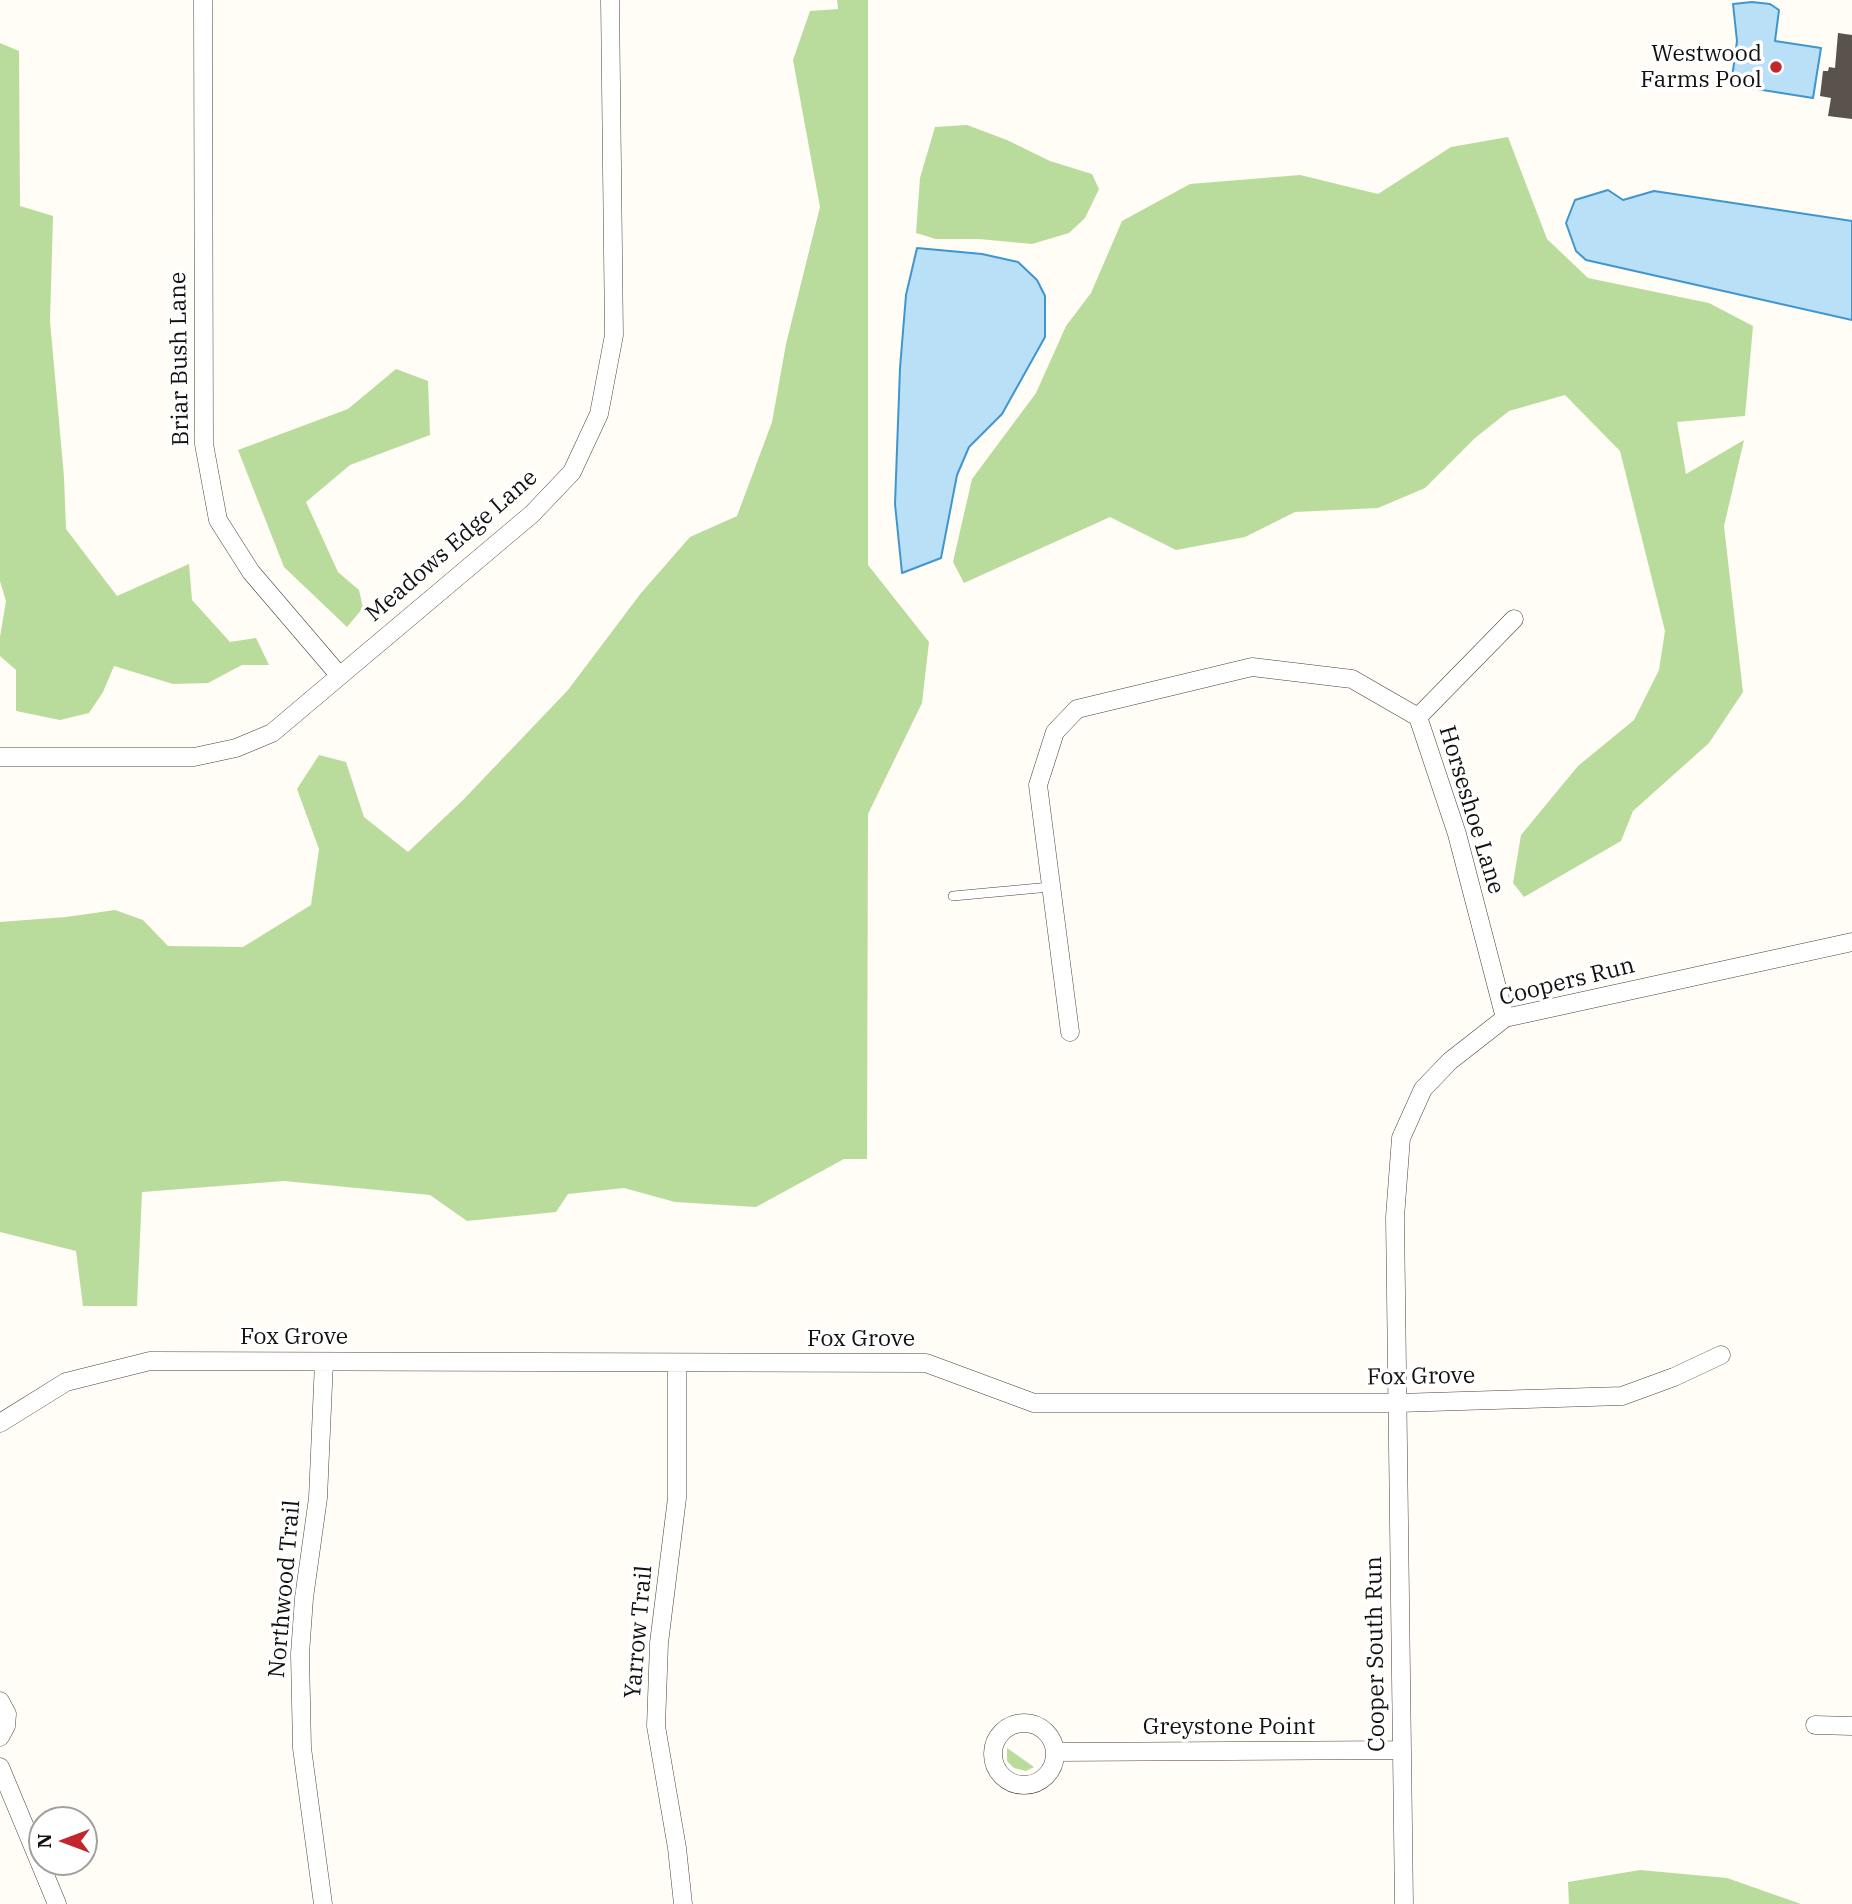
<!DOCTYPE html>
<style>
body{margin:0}
#map{position:relative;width:1852px;height:1904px;overflow:hidden;background:#fffdf5;font-family:"IBM Plex Serif",serif}
canvas{display:block}
.north{position:absolute;left:28px;top:1806px;width:70px;height:70px;box-sizing:border-box;background:#fff;border:2px solid #a0a0a0;border-radius:50%;rotate:270deg;font-size:19px;font-weight:700;line-height:28px;text-align:center;color:#111}
.north::after{content:'';display:block;margin:auto;width:24px;height:32px;background:#c4262e;clip-path:polygon(50% 0,100% 100%,50% 72%,0 100%)}
</style>
<div id="map">
<canvas width="1852" height="1904"></canvas>
<div class="north">N</div>
</div>
<script>
const context = document.querySelector('canvas').getContext('2d');
context.lineJoin = 'round';
function fillPath(path, color) { context.fillStyle = color; context.fill(path, 'evenodd'); }
const shape = rows => new Path2D(rows.map(r => 'M' + r).join(''));
function trace(path, color, width, dash) { context.strokeStyle = color; context.lineWidth = width; context.lineCap = dash ? 'butt' : 'round'; context.setLineDash(dash || []); context.stroke(path); }
function write(font, color, halo, rows, align = 'center') {
  context.font = font + ' "IBM Plex Serif",serif'; context.lineWidth = 7; context.setLineDash([]); context.textBaseline = 'middle'; context.strokeStyle = halo; context.fillStyle = color; for (const [text, x, y, turn = 0] of rows) {
    context.save(); context.translate(x, y); context.rotate((+turn || 0) * Math.PI / 180); context.textAlign = isNaN(turn) ? turn : align; if (halo) context.strokeText(text, 0, 0); context.fillText(text, 0, 0); context.restore();
  }
}
const forest = shape([
 [837,0,868,0,868,565,929,642,922,703,868,814,867,1159,844,1159,756,1207,675,1202,624,1188,568,1194,556,1212,467,1221,430,1195,284,1181,142,1192,137,1306,83,1306,76,1251,0,1232,0,922,66,917,115,910,143,920,168,946,243,947,311,905,319,849,297,789,319,755,346,762,364,817,408,852,463,800,568,690,641,593,690,537,737,516,772,422,786,344,820,207,793,60,810,11,838,9],
 [0,43,19,51,20,206,53,216,50,321,64,477,66,529,117,596,189,564,192,600,230,642,256,638,269,665,242,665,208,683,173,684,114,666,103,692,89,713,60,720,16,711,16,670,0,656,0,637,6,601,0,581],
 [967,125,1007,140,1050,161,1092,174,1099,189,1085,218,1069,233,1032,244,979,239,936,239,916,233,920,178,935,127],
 [1508,137,1547,239,1588,278,1709,303,1753,326,1745,416,1677,422,1686,474,1744,440,1724,526,1743,692,1709,743,1633,811,1621,841,1524,897,1513,883,1521,835,1578,766,1634,720,1659,670,1665,631,1620,451,1565,395,1509,411,1475,438,1425,488,1378,508,1295,512,1245,537,1176,550,1110,517,964,583,953,562,972,479,1036,393,1066,326,1091,293,1122,221,1190,184,1300,175,1378,194,1451,147],
 [396,369,428,381,430,435,350,465,306,502,338,572,359,590,363,608,347,627,284,567,238,450,348,409],
 [1007,1748,1034,1767,1026,1771,1014,1768,1007,1761],
 [1640,1870,1727,1878,1801,1904,1569,1904,1568,1882]
]);
const water = shape([
 [1752,2,1770,4,1779,10,1775,41,1821,48,1813,98,1731,85,1737,41,1733,4,1752,2],
 [1608,190,1623,200,1654,191,1852,221,1852,320,1586,260,1576,251,1566,223,1575,200,1608,190],
 [917,248,982,254,1018,262,1037,280,1045,296,1045,337,1002,414,969,447,957,475,941,558,902,573,895,504,900,368,906,295,917,248]
]);
const building = shape([
 [1838,33,1852,35,1852,119,1828,116,1831,98,1820,96,1823,71,1828,71,1829,67,1835,68]
]);
const service = shape([
 [953,896,1050,887]
]);
const minor = shape([
 [203,0,204,444,218,520,251,572,339,675],
 [1418,717,1514,619],
 [0,757,194,757,236,748,272,733,532,514,572,472,599,414,614,335,610,0],
 [1070,1032,1038,785,1055,732,1077,709,1252,667,1352,679,1418,717,1457,834,1505,1018],
 [677,1363,677,1498,659,1643,656,1726,677,1848,683,1904],
 [0,1423,66,1382,150,1361,926,1363,1034,1403,1398,1403,1622,1396,1674,1377,1721,1355],
 [0,1701,7,1714,6,1726,0,1737],
 '993 1754a31 31 0 1 1 62 0a31 31 0 1 1-62 0Z',
 [1815,1725,1852,1726],
 [1055,1752,1402,1750],
 [0,1767,57,1904],
 [323,1904,302,1748,300,1654,304,1598,318,1498,324,1362],
 [1404,1904,1395,1217,1401,1138,1423,1089,1450,1061,1505,1018,1852,942]
]);
const markers = [
 [1776,67,7,"#c4262e"]
];
const poiNames = [
 ["Westwood",1762,54],
 ["Farms Pool",1762,80]
];
const streetNames = [
 ["Briar Bush Lane",180,359,-91],
 ["Meadows Edge Lane",452,546,-41],
 ["Horseshoe Lane",1471,810,73],
 ["Coopers Run",1567,982,-14],
 ["Fox Grove",294,1337],
 ["Fox Grove",861,1339],
 ["Fox Grove",1421,1377,-1],
 ["Northwood Trail",285,1589,-85],
 ["Yarrow Trail",639,1632,-85],
 ["Cooper South Run",1376,1654,-91],
 ["Greystone Point",1229,1727]
];
fillPath(forest, '#b9dc9c');
fillPath(water, '#b9e0f7');
trace(water, '#3f96cf', 2);
fillPath(building, '#5a524d');
trace(service, '#444', 10);
trace(minor, '#444', 19);
trace(service, '#fff', 9);
trace(minor, '#fff', 18);
for (const [x, y, r, color] of markers) { const dot = new Path2D(); dot.arc(x, y, r, 0, 2 * Math.PI); context.fillStyle = color; context.fill(dot); trace(dot, '#fff', 2.5); }
write('23px', '#111', '#fff', poiNames, 'right');
write('23px', '#111', '#fff', streetNames);
</script>
